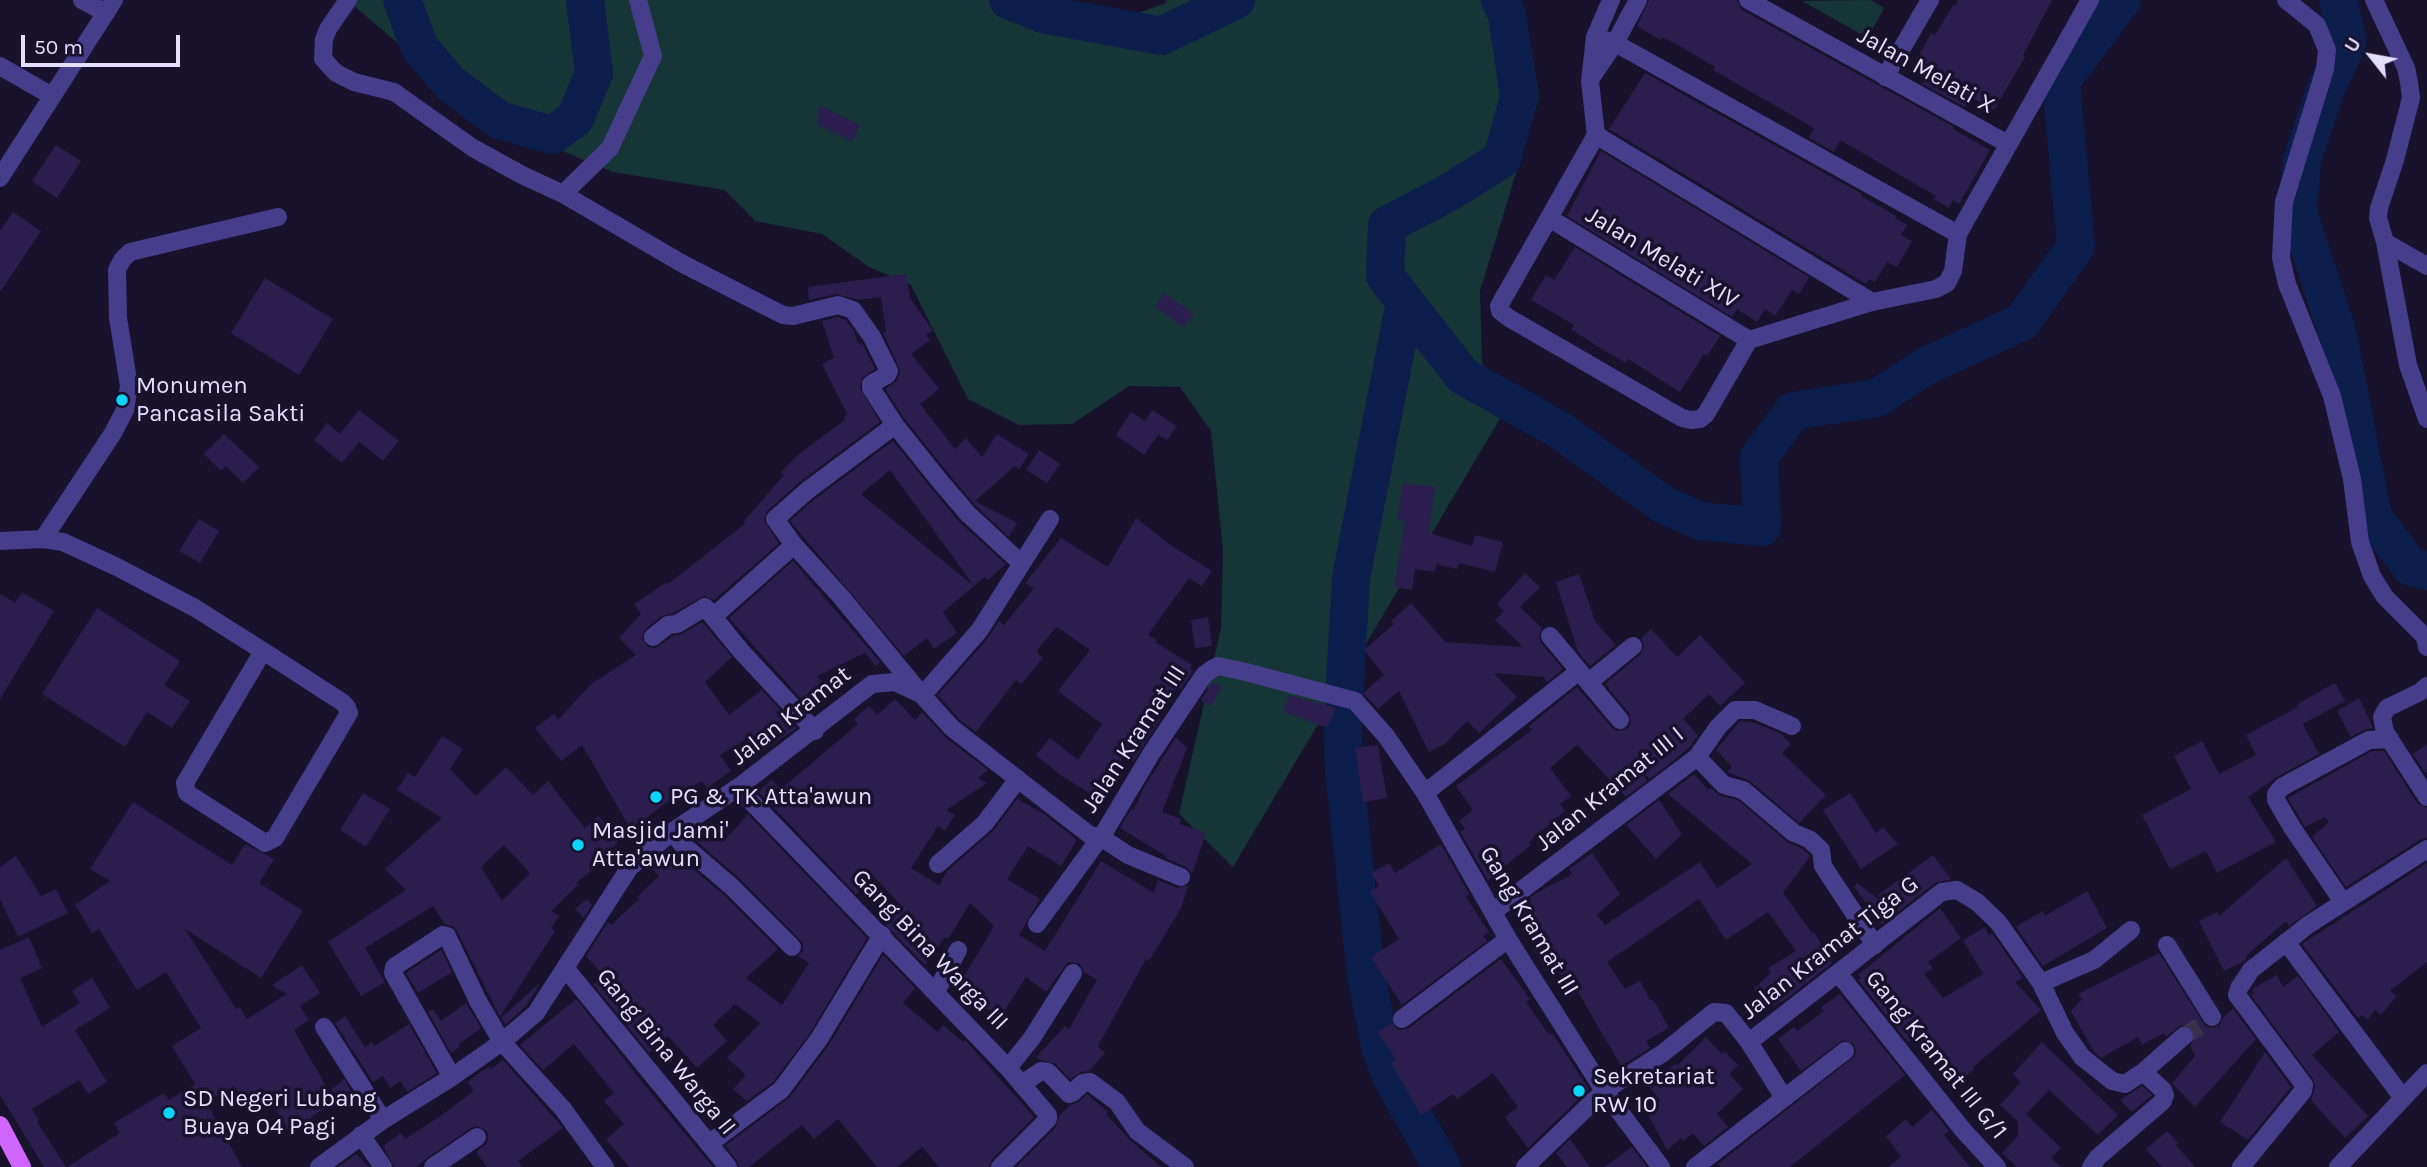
<!DOCTYPE html>
<style>
body{margin:0}
#map{position:relative;width:2427px;height:1167px;overflow:hidden;background:#18122d;font-family:Karla,sans-serif}
canvas{display:block}
.north{position:absolute;left:2336px;top:21px;width:70px;height:70px;-webkit-text-stroke:5px #18122d;paint-order:stroke;rotate:301deg;font-size:19px;font-weight:700;line-height:28px;text-align:center;color:#e4deff}
.north::after{content:'';display:block;margin:auto;width:24px;height:32px;background:#e4deff;clip-path:polygon(50% 0,100% 100%,50% 72%,0 100%)}
.scale{position:absolute;left:21px;top:35px;width:159px;height:32px;box-sizing:border-box;border:4px solid #e4deff;border-top:0;padding-left:9px;font-size:21px;line-height:24px;white-space:nowrap;color:#e4deff;-webkit-text-stroke:5px #18122d;paint-order:stroke}
</style>
<div id="map">
<canvas width="2427" height="1167"></canvas>
<div class="north">U</div>
<div class="scale">50 m</div>
</div>
<script>
const context = document.querySelector('canvas').getContext('2d');
context.lineJoin = 'round';
function fillPath(path, color) { context.fillStyle = color; context.fill(path, 'evenodd'); }
const shape = rows => new Path2D(rows.map(r => 'M' + r).join(''));
function trace(path, color, width, dash) { context.strokeStyle = color; context.lineWidth = width; context.lineCap = dash ? 'butt' : 'round'; context.setLineDash(dash || []); context.stroke(path); }
function write(font, color, halo, rows, align = 'center') {
  context.font = font + ' Karla,sans-serif'; context.lineWidth = 7; context.setLineDash([]); context.textBaseline = 'middle'; context.strokeStyle = halo; context.fillStyle = color; for (const [text, x, y, turn = 0] of rows) {
    context.save(); context.translate(x, y); context.rotate((+turn || 0) * Math.PI / 180); context.textAlign = isNaN(turn) ? turn : align; if (halo) context.strokeText(text, 0, 0); context.fillText(text, 0, 0); context.restore();
  }
}
const green = shape([
 [347,0,996,0,1098,27,1166,3,1167,0,1508,0,1531,46,1539,98,1480,291,1482,362,1504,412,1233,867,1179,814,1221,628,1223,550,1211,431,1180,387,1129,386,1072,424,1019,425,968,399,911,285,869,267,822,234,755,221,725,190,613,172,490,121],
 [1870,0,1884,8,1868,38,1802,1]
]);
const river = shape([
 [402,0,420,48,450,83,499,120,552,135,575,119,594,73,585,0],
 [1008,0,1043,14,1161,36,1236,0],
 [1500,0,1507,15,1519,97,1502,159,1448,193,1387,225,1385,276,1463,376,1558,429,1664,505,1700,521,1762,527,1759,457,1793,411,1877,398,1924,367,2022,322,2076,246,2061,82,2122,0],
 [2338,0,2348,41,2325,91,2302,161,2298,212,2338,335,2373,517,2410,566,2427,571],
 [1405,302,1351,578,1343,718,1344,770,1366,975,1381,1050,1391,1076,1442,1167]
]);
const building = shape([
 [1649,0,1737,0,1742,10,1954,127,1953,129,1990,150,1959,204,1953,200,1949,208,1934,199,1936,196,1840,140,1834,152,1809,138,1814,128,1713,70,1715,67,1685,49,1662,37,1660,40,1637,26],
 [1958,0,2052,0,2023,55,2025,57,1994,110,1971,97,1965,107,1922,84,1931,69,1917,59,1931,33,1935,35,1953,5,1955,6],
 [1645,73,1862,194,1861,196,1896,216,1895,218,1907,225,1901,235,1912,241,1897,267,1887,262,1875,282,1869,279,1866,284,1609,129],
 [819,105,860,125,852,142,818,125],
 [56,145,81,161,57,198,32,181],
 [1601,151,1809,277,1799,294,1792,290,1775,316,1765,309,1757,322,1737,309,1732,317,1567,216],
 [13,212,41,231,0,292,0,231],
 [1575,247,1720,336,1707,356,1704,354,1680,392,1628,359,1626,363,1598,347,1571,329,1574,325,1531,300,1546,275,1554,280],
 [906,274,910,298,933,331,926,335,930,340,911,354,939,389,920,404,955,449,966,438,982,457,997,434,1029,454,1019,469,1015,466,975,501,1017,523,1009,537,976,506,948,473,904,418,885,389,897,381,900,370,883,333,886,332,881,297,858,300,836,294,809,300,808,287],
 [265,278,333,319,299,375,231,333],
 [1164,293,1194,314,1184,327,1155,307],
 [838,317,846,320,854,331,858,344,862,343,875,369,862,378,860,388,880,422,801,481,767,511,764,521,779,543,714,600,704,596,673,613,662,616,645,629,642,638,648,647,655,648,673,636,682,634,702,622,732,657,705,682,729,715,762,690,797,728,761,752,751,736,720,755,731,771,707,788,702,781,667,802,631,830,582,745,561,761,535,728,554,714,558,720,591,684,636,655,619,638,641,614,634,604,667,582,668,584,746,523,744,521,784,475,781,472,799,454,846,419,844,417,847,414,822,364,834,358,822,321],
 [359,410,399,441,383,461,359,442,342,463,314,440,327,423,340,434],
 [1152,410,1177,426,1167,440,1158,435,1144,455,1116,435,1131,412,1145,421],
 [224,434,259,467,243,483,226,466,221,471,204,454],
 [893,441,959,522,1006,564,988,580,985,577,974,586,890,470,861,494,974,586,943,612,957,633,934,649,927,638,904,656,790,521,815,499],
 [1039,450,1060,464,1047,483,1026,470],
 [1403,483,1435,487,1429,533,1472,546,1475,535,1503,542,1495,572,1459,563,1457,569,1436,564,1435,572,1415,569,1412,590,1394,587,1405,521,1397,520],
 [1136,518,1172,546,1212,571,1202,586,1189,578,1148,635,1157,640,1155,642,1192,665,1190,669,1193,671,1181,689,1177,687,1158,717,1160,720,1133,762,1124,756,1097,798,1059,774,1036,755,1050,738,1078,760,1102,724,1058,691,1090,650,1060,629,1056,627,1036,652,1043,658,1021,684,1016,680,976,732,960,720,938,695,988,638,999,621,1004,625,1034,588,1025,583,1061,538,1108,567],
 [199,519,219,531,200,563,179,551],
 [793,561,880,662,876,666,865,653,817,676,830,693,810,709,729,618],
 [1525,573,1540,587,1520,607,1542,628,1539,637,1541,643,1563,669,1547,682,1543,677,1494,673,1517,697,1479,733,1467,721,1445,744,1429,752,1399,691,1378,709,1363,693,1384,675,1364,650,1394,624,1391,621,1411,603,1445,642,1523,647,1495,620,1504,611,1497,604],
 [1579,574,1595,621,1616,645,1590,666,1578,652,1556,582],
 [22,592,54,611,0,699,0,594,15,603],
 [97,608,180,661,164,685,190,701,172,728,147,712,125,747,42,694],
 [1208,617,1212,646,1195,648,1191,620],
 [1651,629,1677,657,1700,635,1745,683,1720,706,1709,694,1683,719,1698,735,1689,748,1650,779,1641,771,1647,781,1626,797,1577,745,1550,768,1571,796,1560,804,1565,811,1529,842,1531,845,1488,880,1460,832,1465,829,1459,821,1473,810,1456,786,1532,730,1529,726,1577,687,1612,728,1617,731,1627,729,1631,723,1629,713,1605,684,1641,654,1644,645,1641,638],
 [1213,682,1222,687,1211,706,1201,700],
 [2335,683,2345,701,2303,724,2319,754,2277,777,2248,797,2276,842,2217,873,2206,851,2170,869,2142,815,2191,789,2174,756,2202,741,2219,774,2256,755,2246,735,2298,707,2297,704],
 [1289,695,1336,708,1328,726,1321,726,1283,711],
 [2359,698,2373,728,2364,730,2351,737,2337,711],
 [895,699,915,720,922,712,945,737,988,770,978,778,987,783,946,810,955,815,945,831,938,826,911,868,939,885,947,871,994,830,1017,799,1044,814,1077,840,1061,866,1028,846,1007,879,1040,899,1019,935,1045,951,1101,861,1154,893,1158,880,1177,888,1188,886,1181,908,1149,961,1146,959,1098,1046,1105,1053,1089,1071,1081,1072,1070,1079,1056,1064,1040,1060,1036,1057,1065,1026,1069,1029,1097,980,1084,972,1080,964,1068,962,1046,992,1026,977,1000,1018,957,988,994,926,970,903,948,939,945,937,925,965,886,925,903,907,874,877,856,894,758,791,772,780,780,790,858,724,854,719,869,706,877,715],
 [1740,721,1755,723,1780,733,1791,744,1782,753,1826,795,1799,823,1750,781,1727,772,1732,767,1716,750],
 [442,736,463,749,450,769,476,796,506,767,533,795,548,781,585,828,598,816,620,840,605,854,608,857,576,883,578,885,551,911,559,916,551,928,555,931,500,1017,457,931,454,927,445,924,433,906,365,948,385,982,361,996,328,942,406,890,385,869,442,818,397,790,408,773,415,777],
 [504,845,530,873,502,901,481,867],
 [1176,737,1187,748,1162,812,1181,819,1180,824,1206,833,1192,874,1186,867,1165,858,1166,856,1120,828,1132,808,1134,810,1143,789],
 [2427,744,2427,772,2425,773,2413,754],
 [1378,745,1387,798,1363,802,1355,748],
 [2372,751,2384,751,2417,803,2427,808,2427,838,2421,839,2346,887,2312,837,2329,822,2325,817,2305,827,2288,798],
 [1694,774,1708,790,1711,788,1720,796,1738,800,1787,842,1803,849,1810,856,1783,893,1812,933,1814,932,1832,963,1786,999,1766,1010,1754,989,1771,972,1768,968,1796,951,1768,912,1726,940,1699,899,1607,962,1625,989,1640,981,1651,1001,1653,999,1669,1028,1646,1041,1650,1048,1621,1066,1578,992,1574,995,1557,969,1549,974,1533,949,1540,944,1520,906,1535,894,1572,874,1569,869,1592,853,1620,894,1597,915,1605,925,1700,862,1717,888,1752,864,1668,794],
 [363,793,390,809,366,847,340,830],
 [1850,793,1876,833,1883,827,1898,844,1861,869,1823,810],
 [1659,800,1682,834,1656,859,1626,825],
 [133,802,232,865,245,844,274,859,259,883,303,911,261,978,185,929,236,1009,240,1007,247,1019,287,994,272,985,302,965,320,993,300,1006,309,1020,294,1030,335,1102,311,1117,313,1120,291,1134,270,1100,251,1112,234,1086,206,1102,242,1167,67,1167,120,1133,114,1123,164,1093,169,1100,195,1084,172,1046,201,1028,166,972,137,990,99,929,92,933,75,905,110,881,90,869],
 [748,814,867,938,810,1033,773,1082,747,1101,733,1089,746,1075,727,1058,760,1023,735,1004,713,1025,727,1041,697,1068,668,1036,649,1053,593,984,603,975,586,956,608,922,611,925,639,899,637,897,659,876,649,866,669,849,724,895,778,949,746,978,782,1005,809,963,798,956,803,951,803,943,740,879,692,837,705,823,725,840],
 [1441,844,1469,894,1466,897,1489,932,1483,936,1487,941,1402,1005,1371,957,1399,939,1370,892,1379,886,1371,873,1389,863,1395,873],
 [1933,855,1951,879,1935,883,1882,924,1854,887,1857,883,1882,902,1878,895],
 [16,856,41,896,56,889,68,913,18,937,0,899,0,867],
 [2286,858,2317,906,2289,926,2286,921,2246,956,2247,958,2243,962,2224,971,2199,921,2217,912,2219,916],
 [2427,863,2427,962,2390,991,2397,996,2381,1015,2375,1010,2367,1020,2362,1015,2358,1018,2302,944],
 [2087,891,2107,928,2043,966,2016,927,2043,911,2045,916],
 [587,899,592,905,584,918,575,909],
 [1940,908,1961,938,1928,962,1933,968,1924,974,1943,998,1983,974,1963,940,1985,927,1989,935,1992,933,2023,978,2015,982,2041,1010,1973,1067,1974,1069,1960,1081,1941,1057,1945,1054,1925,1029,1908,1042,1858,980,1861,978,1858,975],
 [29,937,42,968,20,978,42,1027,80,1003,72,991,92,978,110,1008,75,1030,107,1082,88,1094,79,1080,32,1109,39,1120,37,1122,66,1167,44,1167,0,1095,0,950],
 [441,950,452,972,418,993,406,973],
 [2159,953,2206,1027,2212,1028,2219,1026,2223,1017,2233,1009,2256,1039,2195,1107,2172,1083,2195,1056,2190,1046,2195,1039,2192,1028,2181,1025,2166,1037,2164,1033,2142,1045,2138,1037,2101,1058,2094,1052,2071,1011,2082,999,2078,994],
 [883,955,915,988,903,1003,938,1032,943,1025,963,1042,965,1040,1034,1117,992,1159,989,1167,939,1167,922,1147,897,1167,877,1167,838,1119,814,1139,802,1125,749,1167,739,1167,737,1160,725,1146,790,1097,829,1045],
 [1501,959,1530,999,1526,1002,1549,1035,1552,1033,1589,1089,1528,1148,1505,1117,1518,1107,1493,1073,1457,1099,1453,1094,1421,1115,1391,1063,1396,1060,1378,1032,1392,1023,1398,1030,1409,1028],
 [2277,975,2283,987,2298,976,2339,1032,2312,1055,2368,1116,2345,1138,2311,1100,2315,1087,2313,1079,2251,995,2254,993,2252,989],
 [540,983,527,1005,505,1025,501,1018],
 [1840,994,1905,1075,1790,1167,1721,1167,1718,1164,1855,1056,1856,1050,1854,1044,1843,1040,1801,1071,1778,1039,1794,1027,1797,1031,1824,1011,1821,1007],
 [576,999,655,1098,713,1167,629,1167,606,1139,624,1124,604,1101,614,1093,574,1044,543,1070,520,1045],
 [466,1003,481,1028,458,1045,460,1047,451,1053,428,1012,433,1009,441,1021],
 [345,1016,365,1047,372,1042,374,1046,409,1024,437,1073,407,1092,401,1081,390,1088,383,1076,373,1082,335,1023],
 [1706,1037,1722,1054,1724,1051,1738,1065,1729,1074,1743,1089,1717,1114,1728,1127,1704,1146,1693,1133,1683,1141,1681,1138,1667,1150,1646,1111,1660,1100,1643,1079,1661,1068,1663,1073,1675,1064,1677,1066],
 [2042,1042,2118,1115,2098,1135,2049,1090,2026,1114,2061,1148,2051,1158,2061,1167,2017,1167,2002,1153,2018,1136,2018,1122,2000,1105,2021,1082,2013,1074],
 [2265,1052,2291,1087,2248,1140,2220,1122],
 [503,1060,563,1128,518,1161,522,1167,487,1167,476,1152,487,1143,488,1135,486,1130,477,1126,471,1128,427,1158,416,1167,394,1167,383,1146,401,1133,405,1139,439,1117,474,1091,467,1082,483,1070,489,1067,491,1069],
 [344,1079,353,1094,341,1102,331,1090],
 [2142,1086,2152,1095,2132,1112,2120,1100],
 [1087,1094,1108,1112,1106,1114,1130,1140,1161,1167,1016,1167,1056,1127,1059,1116,1070,1105,1079,1102],
 [1932,1110,1949,1131,1944,1135,1970,1167,1888,1167,1901,1157,1886,1136,1906,1119,1912,1127],
 [2167,1131,2178,1143,2176,1145,2195,1167,2162,1167,2146,1149],
 [1570,1139,1590,1167,1567,1167,1556,1153],
 [1632,1147,1647,1167,1604,1167],
 [356,1154,369,1167,338,1167]
]);
const minorTunnel = shape([
 [2184,1036,2205,1023]
]);
const minor = shape([
 [82,0,106,13],
 [348,0,328,29,324,39,323,59,336,73,354,82,394,92,473,148,522,175,563,194,683,264,783,315,793,316,838,305,853,310,872,337,889,371,887,375,871,384,871,388,895,425,939,480,968,514,1021,563],
 [1611,0,1595,37,1590,81,1596,135,1499,306,1500,311,1509,318,1682,418,1691,420,1700,419,1706,414,1749,340,1872,302,1936,289,1947,283,1953,271,1958,234,2090,0],
 [1748,0,2008,144],
 [2286,0,2317,25,2327,50,2325,69,2284,202,2281,258,2287,284,2332,396,2352,479,2360,542,2372,576,2385,597,2425,637,2427,647],
 [2374,0,2406,68,2409,82,2411,98,2395,160,2379,208,2378,218,2385,242,2408,365,2427,419],
 [1595,37,1615,43,1958,234],
 [0,66,52,96],
 [1885,77,1930,0],
 [1591,78,1615,43,1638,0],
 [1596,135,1872,302],
 [0,178,114,0],
 [563,194,610,148,653,56,638,0],
 [1549,218,1749,340],
 [2385,242,2427,266],
 [895,425,808,490,775,519,794,545,842,598,921,694,927,690,979,631,1050,519],
 [43,539,113,433,125,410,129,386,118,318,117,270,122,260,130,252,278,217],
 [0,541,43,539,63,542,117,567,195,608,263,651,342,702,347,707,349,713,275,838,265,843,187,793,185,783,263,651],
 [714,616,794,545],
 [1550,636,1620,720],
 [653,637,668,625,677,624,705,607,741,651,815,731],
 [1589,682,1633,646],
 [2427,686,2420,692,2387,708,2382,717,2385,732,2427,797],
 [1697,757,1724,785,1743,790,1794,833,1809,839,1821,850,1823,866,1875,945],
 [740,786,744,794,1008,1068,1048,1115,1048,1119,1000,1167],
 [1425,793,1579,671],
 [672,832,682,844,732,887,792,947],
 [938,864,985,823,1018,779],
 [2343,902,2293,829,2276,800,2276,794,2282,787,2369,740,2390,739],
 [1494,911,1697,757,1718,727,1735,710,1755,710,1792,726],
 [1037,924,1105,831,1151,754,1204,675,1212,669,1218,666,1246,672,1355,701,1386,736,1425,793,1508,939,1604,1091,1661,1167],
 [2286,942,2403,1098],
 [2167,945,2212,1017],
 [566,969,728,1167],
 [1838,973,1963,1130,1997,1167],
 [2041,983,2094,960,2131,930],
 [936,992,958,950],
 [1402,1019,1508,939],
 [324,1027,383,1120],
 [1749,1042,1784,1098],
 [1008,1068,1032,1038,1073,973],
 [2143,1072,2184,1036],
 [452,1077,393,973,394,967,443,935,447,936,478,1001,502,1042,563,1109,605,1167],
 [1022,1084,1041,1071,1048,1072,1069,1094,1072,1093,1083,1083,1090,1082,1117,1102,1137,1131,1185,1167],
 [361,1135,383,1167],
 [710,1143,781,1090,819,1039,882,935],
 [319,1167,383,1120,452,1077,502,1042,536,1013,630,867,672,832,740,786,872,684,895,682,921,694,952,728,1091,836,1099,836,1128,855,1181,877],
 [433,1167,477,1137],
 [1525,1167,1604,1091,1663,1053,1714,1012,1726,1013,1749,1042,1942,892,1957,890,1977,902,1998,922,2041,983,2065,1033,2082,1057,2112,1081,2125,1084,2143,1072,2163,1090,2165,1095,2163,1101,2097,1158,2091,1167],
 [1695,1167,1845,1051],
 [2241,1167,2303,1091,2304,1085,2237,995,2239,988,2251,970,2308,925,2427,849],
 [2338,1167,2427,1073]
]);
const major = shape([
 [0,1125,22,1167]
]);
const markers = [
 [122,400,7,"#0bd4fd"],
 [656,797,7,"#0bd4fd"],
 [578,845,7,"#0bd4fd"],
 [1579,1091,7,"#0bd4fd"],
 [169,1113,7,"#0bd4fd"]
];
const streetNames = [
 ["Jalan Melati X",1926,71,29],
 ["Jalan Melati XIV",1662,258,31],
 ["Jalan Kramat",791,716,-38],
 ["Jalan Kramat III",1134,739,-57],
 ["Jalan Kramat III I",1610,789,-39],
 ["Gang Kramat III",1529,921,59],
 ["Jalan Kramat Tiga G",1830,948,-38],
 ["Gang Bina Warga III",930,950,46],
 ["Gang Bina Warga II",666,1052,51],
 ["Gang Kramat III G/1",1936,1055,51]
];
const poiNames = [
 ["Monumen",136,386],
 ["Pancasila Sakti",136,414],
 ["PG & TK Atta'awun",670,797],
 ["Masjid Jami'",592,831],
 ["Atta'awun",592,859],
 ["Sekretariat",1593,1077],
 ["RW 10",1593,1105],
 ["SD Negeri Lubang",183,1099],
 ["Buaya 04 Pagi",183,1127]
];
fillPath(green, '#153537');
trace(river, '#0c1e4c', 38);
fillPath(building, '#2b1e4e');
trace(minorTunnel, '#37314c', 18, [18, 9]);
trace(minor, '#463d8b', 18);
trace(major, '#d066fe', 18);
for (const [x, y, r, color] of markers) { const dot = new Path2D(); dot.arc(x, y, r, 0, 2 * Math.PI); context.fillStyle = color; context.fill(dot); trace(dot, '#18122d', 2.5); }
write('24px', '#e4deff', '#18122d', streetNames);
write('24px', '#e4deff', '#18122d', poiNames, 'left');
</script>
